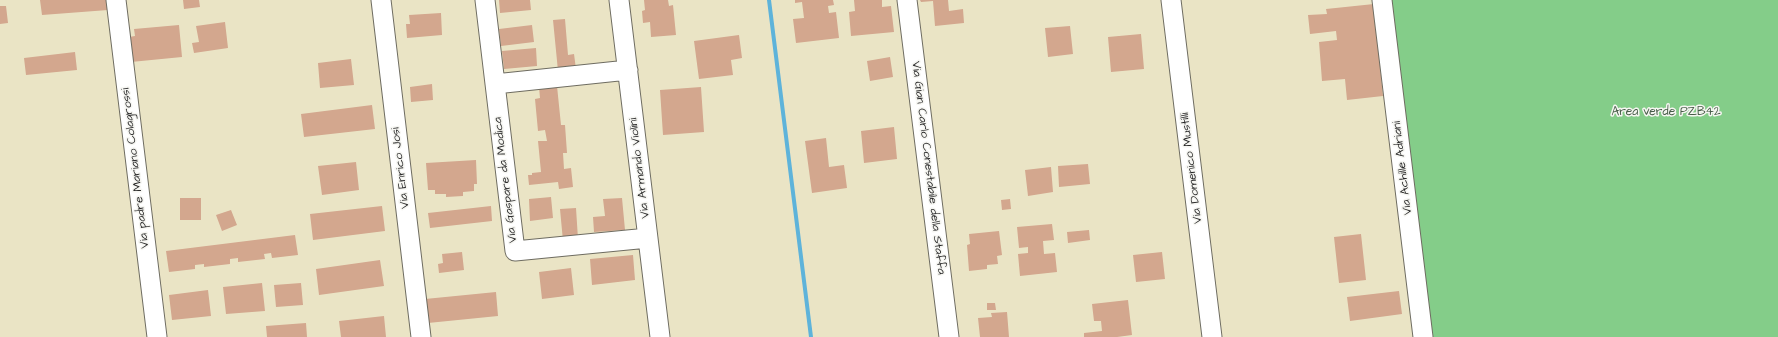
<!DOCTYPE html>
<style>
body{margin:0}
canvas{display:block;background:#eae4c5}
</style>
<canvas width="1778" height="337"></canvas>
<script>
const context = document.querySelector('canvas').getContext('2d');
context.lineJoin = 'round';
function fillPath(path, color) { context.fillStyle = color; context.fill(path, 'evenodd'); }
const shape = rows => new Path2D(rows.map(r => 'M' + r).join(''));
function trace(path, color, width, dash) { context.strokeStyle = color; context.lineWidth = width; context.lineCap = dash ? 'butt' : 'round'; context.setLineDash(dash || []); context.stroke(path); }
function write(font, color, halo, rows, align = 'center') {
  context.font = font + ' "Architects Daughter",sans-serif'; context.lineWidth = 3; context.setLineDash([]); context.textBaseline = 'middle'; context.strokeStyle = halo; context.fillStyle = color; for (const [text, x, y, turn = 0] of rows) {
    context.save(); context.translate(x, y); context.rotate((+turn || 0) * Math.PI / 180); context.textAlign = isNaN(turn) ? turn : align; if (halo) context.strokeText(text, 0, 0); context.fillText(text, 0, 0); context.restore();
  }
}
const green = shape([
 [1382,0,1778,0,1778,337,1423,337]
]);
const stream = shape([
 [769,0,811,337]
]);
const building = shape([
 [40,0,107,0,108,10,42,15],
 [183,0,199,0,200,7,184,9],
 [499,0,530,0,531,10,500,13],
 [644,0,668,0,669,6,673,5,676,35,651,37,650,22,643,23,642,11,645,10],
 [795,0,833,0,834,5,828,6,829,13,836,12,839,38,796,43,793,19,804,18,802,2,795,3],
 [854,0,882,0,882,7,891,6,894,32,851,36,849,12,855,11],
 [920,0,948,0,949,11,963,9,964,23,935,26,933,1,921,2],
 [1374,4,1383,96,1347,100,1345,79,1322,81,1319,42,1337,40,1336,31,1310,34,1308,15,1327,14,1326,9],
 [0,6,6,6,8,23,0,24],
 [441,13,442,35,407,38,406,24,410,24,409,15],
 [565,19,568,55,574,54,576,69,558,71,553,20],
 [225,22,228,48,194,53,192,43,199,42,196,26],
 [179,25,182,57,131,62,129,37,135,36,134,29],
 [532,25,534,42,501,46,499,29],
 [1070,26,1073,54,1048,57,1045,28],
 [1141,34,1144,69,1111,72,1108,37],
 [739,35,742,58,731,60,733,75,699,79,694,41],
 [536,48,537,66,504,69,502,51],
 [75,52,77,70,26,75,24,58],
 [890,57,893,77,870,81,867,61],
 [351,59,354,85,320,88,318,63],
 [432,84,433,100,411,102,410,87],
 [557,86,561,125,565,125,567,153,563,153,564,169,571,168,573,187,559,189,558,182,529,185,528,175,532,175,532,173,541,172,538,141,547,141,545,130,538,131,535,99,540,98,539,87],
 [701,87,704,132,663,135,660,90],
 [372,105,375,129,304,137,301,114],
 [894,127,897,159,864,163,861,131],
 [826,138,829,167,844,165,847,188,812,193,805,141],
 [476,160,477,184,474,184,474,191,463,192,463,196,446,197,446,194,435,194,435,190,428,190,426,163],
 [356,162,359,190,322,195,318,166],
 [1088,164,1090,184,1059,187,1058,166],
 [1051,167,1053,192,1028,196,1025,170],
 [551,197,553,218,530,221,529,199],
 [180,198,201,198,201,220,180,220],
 [622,198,625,230,594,232,593,217,605,216,603,199],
 [1010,199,1011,209,1002,210,1001,200],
 [382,206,385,231,313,240,310,214],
 [491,206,492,221,430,228,428,213],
 [576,208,578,239,563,241,560,209],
 [231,210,237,225,222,231,216,215],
 [1052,224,1054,240,1043,241,1044,254,1055,253,1057,272,1020,276,1018,254,1028,253,1028,247,1019,248,1017,227],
 [1089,230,1090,240,1068,243,1067,232],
 [999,231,1002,255,997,256,998,264,987,265,987,269,969,271,967,245,970,244,969,234],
 [1361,234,1366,280,1339,283,1334,237],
 [295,235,298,255,272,258,271,253,264,254,265,259,238,262,238,258,230,259,230,264,204,267,204,264,195,265,195,269,169,272,166,251],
 [462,252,464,270,439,273,438,264,443,263,442,254],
 [1162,252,1165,279,1136,282,1133,255],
 [633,255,635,280,592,285,590,259],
 [380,260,384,286,319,295,316,269],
 [571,268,574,295,542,299,539,272],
 [262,283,265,311,226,314,223,287],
 [301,283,303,305,276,307,274,285],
 [208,290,211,316,172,320,169,295],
 [1399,291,1402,314,1350,321,1347,297],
 [496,292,498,316,428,323,425,299],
 [1128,300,1132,335,1117,337,1084,337,1084,333,1102,331,1101,321,1094,321,1092,304],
 [987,303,995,303,996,310,987,310],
 [1007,312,1009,337,980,337,978,318,992,317,991,313],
 [384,316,386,337,341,337,339,321],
 [306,323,307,337,267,337,266,326]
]);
const minor = shape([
 [116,0,157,337],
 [381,0,421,337],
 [485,0,515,251,648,238],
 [619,0,660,337],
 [907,0,949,337],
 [1171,0,1212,337],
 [1382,0,1423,337],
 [495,84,628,70]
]);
const parkNames = [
 ["Area verde PZB42",1666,112]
];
const streetNames = [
 ["Via padre Mariano Colagrossi",136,168,-97],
 ["Via Enrico Josi",401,168,-97],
 ["Via Armando Violini",640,168,-97],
 ["Via Gian Carlo Conestabile della Staffa",928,168,83],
 ["Via Domenico Mustilli",1192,168,-97],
 ["Via Achille Adriani",1403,168,-97],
 ["Via Gaspare da Modica",506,180,-97]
];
fillPath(green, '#84cd89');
trace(stream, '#5eb3da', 4);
fillPath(building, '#d3a78e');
trace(minor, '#6e6c61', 21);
trace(minor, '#fff', 19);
write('12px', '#465c47', '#f6f6f2', parkNames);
write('12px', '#2b2b2b', '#f6f6f2', streetNames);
</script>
